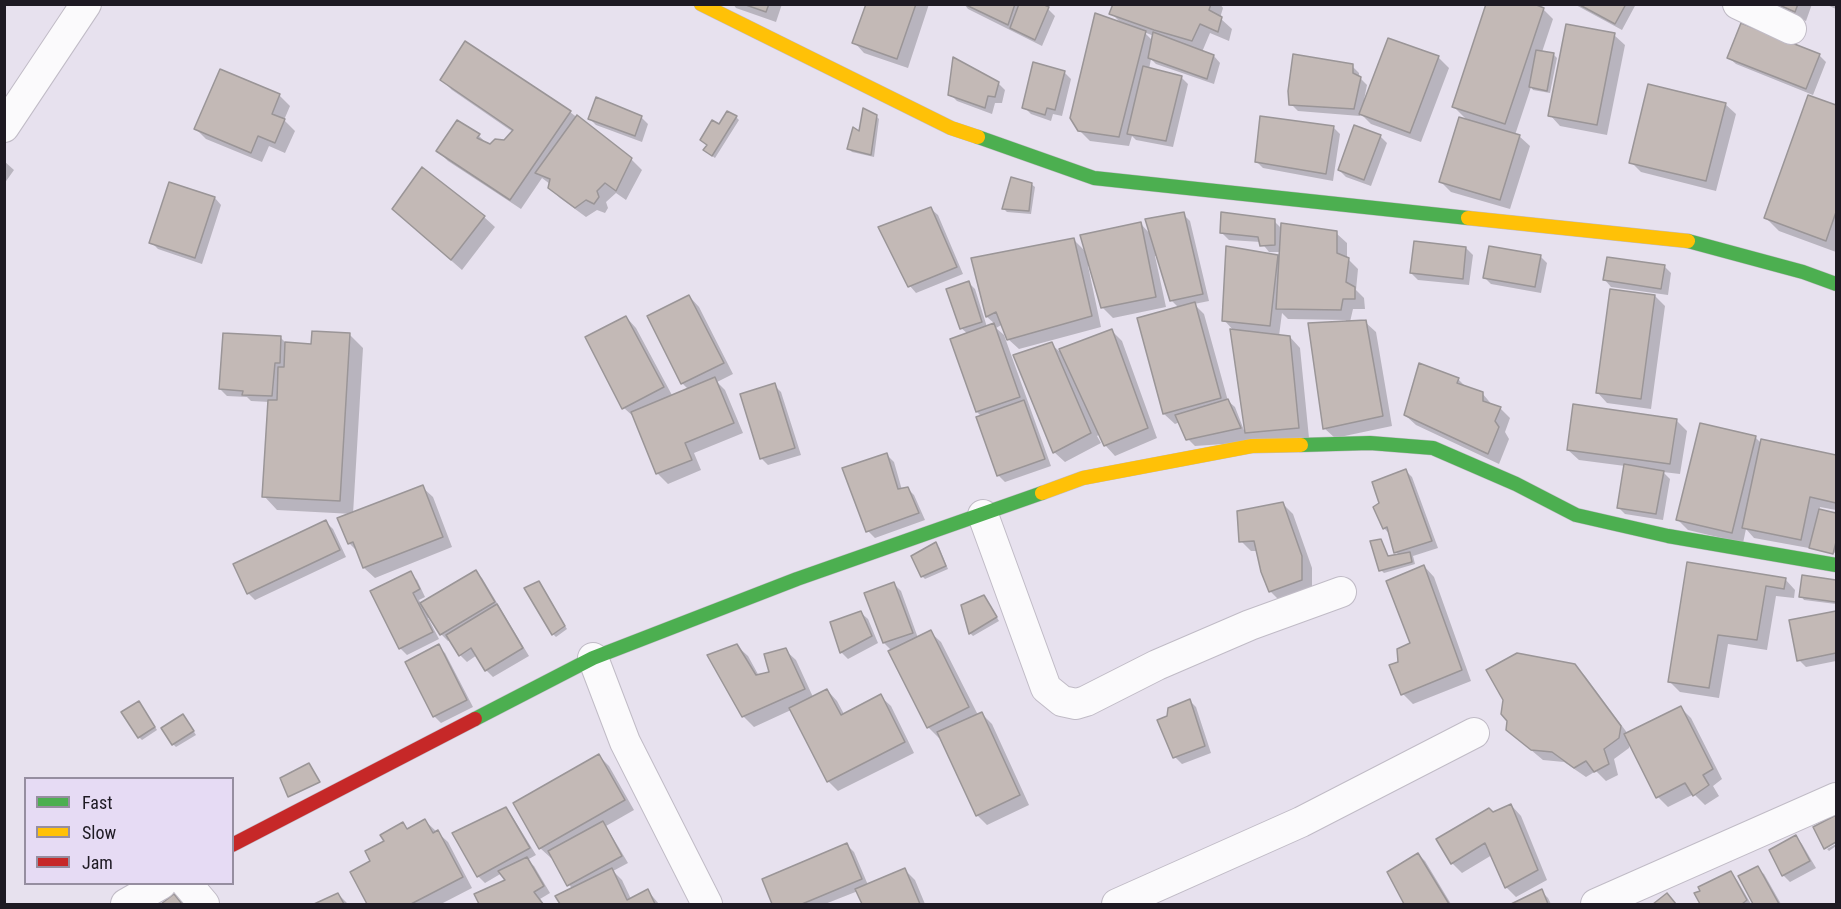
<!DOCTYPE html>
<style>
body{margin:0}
#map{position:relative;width:1841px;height:909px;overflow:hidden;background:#e7e1ee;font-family:"Roboto Condensed",sans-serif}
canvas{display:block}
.frame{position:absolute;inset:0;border:6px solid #1e1a23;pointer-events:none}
.legend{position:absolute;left:24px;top:777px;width:210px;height:108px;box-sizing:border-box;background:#e6dbf4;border:2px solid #968ea0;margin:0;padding:8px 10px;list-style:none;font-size:18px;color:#1e1a23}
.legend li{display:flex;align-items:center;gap:12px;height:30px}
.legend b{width:30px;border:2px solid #968ea0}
</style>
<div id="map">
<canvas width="1841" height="909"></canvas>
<div class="frame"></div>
<ul class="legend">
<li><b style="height:8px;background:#4caf50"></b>Fast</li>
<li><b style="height:8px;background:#ffc107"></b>Slow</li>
<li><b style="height:8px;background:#c62828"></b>Jam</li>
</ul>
</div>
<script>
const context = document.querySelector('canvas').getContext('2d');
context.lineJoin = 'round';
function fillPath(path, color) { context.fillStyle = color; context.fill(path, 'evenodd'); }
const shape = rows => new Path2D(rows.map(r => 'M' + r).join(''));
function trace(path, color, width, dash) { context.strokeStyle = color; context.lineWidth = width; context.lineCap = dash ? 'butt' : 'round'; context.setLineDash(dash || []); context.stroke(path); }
const shadow = shape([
 [733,4,782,4,776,22,736,8],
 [867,4,929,4,908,68,864,53,854,42],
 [964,4,1038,4,1048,9,1055,16,1042,46,968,9],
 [1114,4,1220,4,1223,8,1220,18,1232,29,1229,41,1210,33,1202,52,1214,56,1220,63,1214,84,1156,64,1151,59,1149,69,1181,77,1188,84,1173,147,1136,140,1132,136,1129,146,1090,141,1079,130,1122,24,1111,13],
 [1144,32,1154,36,1153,41],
 [1574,4,1636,4,1622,30],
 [1762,4,1812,4,1806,21],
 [1825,4,1836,4,1836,9],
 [1543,9,1553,19,1542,52,1553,54,1557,58,1550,93,1533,90,1531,87,1515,135,1519,136,1530,146,1510,209,1451,192,1441,182,1468,121,1454,107],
 [1614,35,1625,45,1607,135,1560,126,1550,115],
 [1819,55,1826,62,1813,95,1736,64,1729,58],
 [1438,57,1449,68,1421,142,1371,124,1361,114,1360,116,1298,111,1291,104,1352,66,1359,73,1359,77,1367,85,1364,100,1366,101],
 [1064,72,1071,79,1062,116,1053,114,1051,121,1031,114,1024,107],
 [442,80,570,112,631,159,642,170,626,200,616,193,606,202,608,208,605,213,597,210,586,217,560,198,549,187,550,184,542,178,521,209,448,161,438,151,458,122,479,136,490,146,505,142,513,132,452,90],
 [998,83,1005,90,1002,103,995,103,992,114,957,101,950,94],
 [279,95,290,106,284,120,295,131,285,153,269,146,262,162,206,139,196,129],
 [1809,97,1836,107,1836,252,1779,231,1766,218],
 [1725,104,1736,114,1716,191,1641,172,1631,162],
 [876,116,879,119,874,157,852,152,849,149],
 [641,117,648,124,642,142,596,125,589,118],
 [736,117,739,120,715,158,708,153,719,126],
 [1333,127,1340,134,1333,181,1263,168,1256,161],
 [1380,136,1387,143,1371,186,1346,177,1339,170],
 [4,161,14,170,4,184],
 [1031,184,1035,187,1031,214,1007,212,1004,209],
 [215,198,221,205,202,264,158,249,151,242],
 [931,209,938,215,963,274,916,293,910,286],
 [1183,214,1190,221,1209,301,1194,304,1204,314,1228,401,1235,407,1245,433,1234,331,1224,320,1277,256,1281,260,1281,252,1269,252,1261,242,1229,240,1222,233,1274,221,1282,229,1336,233,1347,243,1347,258,1358,269,1356,290,1364,298,1365,309,1353,309,1350,322,1365,322,1376,332,1392,426,1335,438,1324,428,1346,320,1288,319,1282,313,1279,336,1290,337,1300,348,1309,438,1195,446,1188,439,1180,422,1175,424,1164,414,1179,308,1171,300,1158,256,1155,256,1166,307,1113,318,1103,308,1090,265,1088,266,1101,327,1019,349,1008,339,1003,324,996,328,1004,335,1051,466,1005,482,998,475,982,417,977,412,951,340,968,334,961,328,968,282,975,289,987,327,995,324,987,317,973,259,1074,240,1086,252,1141,224,1151,235],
 [484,217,495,227,462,270,404,219],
 [1466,248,1473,255,1469,285,1418,280,1411,273],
 [1540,256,1547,263,1541,293,1491,284,1484,277],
 [1664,266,1671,273,1668,295,1611,287,1605,280],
 [1653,294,1665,306,1651,409,1607,403,1597,392],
 [689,296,699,307,733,374,717,382,725,390,743,433,694,453,701,470,668,484,658,474,635,418,624,408,626,317,636,328,673,397,689,390,683,384,649,317],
 [1112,331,1122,341,1157,438,1115,456,1105,445,1100,434,1097,436,1101,443,1065,462,1054,452,1051,344,1059,351],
 [349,334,363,348,353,514,422,487,433,497,452,547,375,578,364,568,358,552,349,543,353,514,277,510,264,496,270,402,251,401,247,397,227,396,220,389,281,338,287,344,312,345],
 [1458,379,1467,388,1482,393,1493,406,1500,408,1510,418,1505,432,1509,439,1499,464,1416,425,1405,415],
 [774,385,781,392,801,455,768,465,761,458],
 [1676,420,1687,431,1680,474,1663,472,1670,479,1663,520,1625,514,1618,507,1625,466,1579,460,1568,450],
 [1756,438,1761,443,1762,441,1836,456,1836,510,1820,507,1819,511,1836,515,1836,553,1754,538,1746,529,1743,543,1688,530,1678,520],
 [887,455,894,462,902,490,907,488,914,495,925,520,875,538,868,531],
 [1406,471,1412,477,1438,548,1413,556,1415,564,1384,573,1381,570,1380,541,1389,557,1399,555,1396,552,1391,536,1384,528],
 [1283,504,1293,514,1312,568,1312,590,1281,602,1270,591,1258,551,1251,551,1241,541],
 [326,522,333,529,346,557,255,600,248,593],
 [939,547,948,569,925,579,922,576],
 [1688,564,1785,579,1795,590,1794,598,1776,596,1767,650,1728,644,1719,698,1680,692,1669,681],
 [1424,566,1434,577,1471,681,1413,704,1403,694,1400,663,1412,643],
 [475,572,482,578,529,656,493,677,486,670,477,655,467,662,460,655,450,640,448,641,441,634,430,617,428,618,439,639,407,655,400,648,410,573,417,580,425,597,419,600,421,604],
 [1804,577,1836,581,1836,604,1804,600,1801,596],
 [539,582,567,629,556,637,553,634],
 [894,584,901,591,918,638,930,632,941,642,978,715,982,714,992,724,1029,805,987,825,977,815,941,737,939,738,928,727,890,652,892,651,884,643],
 [987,600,999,621,973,636,970,633],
 [1836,612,1836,661,1806,667,1799,660,1791,621],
 [861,613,868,619,878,643,848,659,842,653,832,623],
 [438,646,445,653,473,707,441,723,434,716],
 [737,646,748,656,759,676,770,673,785,650,796,660,813,697,827,690,837,701,844,714,880,696,891,706,914,753,838,791,828,781,791,710,754,727,743,716],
 [1574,665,1585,676,1628,734,1681,708,1691,718,1722,779,1713,786,1719,796,1705,805,1694,794,1668,807,1658,797,1630,743,1629,748,1614,759,1618,775,1606,781,1596,771,1586,777,1564,762,1543,760,1519,740],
 [1189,700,1196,707,1211,753,1182,764,1175,757,1169,717],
 [142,706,157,730,142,740,139,737],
 [186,719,196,735,176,747,173,744],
 [598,755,609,766,634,810,606,826,628,863,613,871,622,880,631,899,648,891,659,904,561,904,557,896,572,889,553,857,551,858,540,848],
 [1511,805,1521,816,1547,880,1516,897,1506,887,1492,855,1462,873,1452,863,1493,814],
 [505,809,512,816,536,855,527,860,534,866,550,893,540,899,544,904,481,904,476,895,507,880,502,873,485,883,478,876],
 [425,821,448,842,472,888,441,904,369,904,352,873,372,862,386,841,403,824,408,830],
 [1796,837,1802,844,1816,868,1790,882,1783,875],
 [1836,844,1836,846,1829,851,1827,849],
 [847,845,854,852,868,885,905,870,915,880,925,904,863,904,858,891,825,904,774,904,764,880],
 [1418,854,1425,861,1451,904,1406,904,1389,873],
 [1757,868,1764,874,1781,904,1755,904,1740,877],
 [1731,873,1737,880,1751,904,1701,904,1696,894],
 [1541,891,1548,898,1551,904,1514,904],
 [338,894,348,904,318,904]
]);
const building = shape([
 [743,4,769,4,766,12,743,4],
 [866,4,916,4,897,59,852,43,866,4],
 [964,4,1015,4,1008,25,964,4],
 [1019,4,1042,4,1049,7,1035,40,1010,28,1019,4],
 [1113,4,1211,4,1209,10,1222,17,1218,32,1200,24,1192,41,1154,30,1109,14,1113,4],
 [1486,4,1534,4,1544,8,1505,124,1452,107,1486,4],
 [1578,4,1626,4,1615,24,1578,4],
 [1777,4,1798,4,1795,12,1777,4],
 [1095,13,1146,31,1119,137,1078,131,1070,118,1095,13],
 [1741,23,1820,54,1806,89,1727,58,1741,23],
 [1566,24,1615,33,1597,125,1548,116,1566,24],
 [1153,32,1214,55,1207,79,1148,58,1153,32],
 [1388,38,1439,56,1410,133,1359,114,1388,38],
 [465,41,571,111,510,200,436,151,457,120,480,134,477,138,490,144,495,139,504,140,513,130,440,80,465,41],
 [1536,50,1554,53,1547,91,1529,87,1536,50],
 [1293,54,1353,64,1353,73,1361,77,1354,109,1289,105,1288,91,1293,54],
 [953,57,999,82,995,97,988,96,985,108,948,95,953,57],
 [1033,62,1065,71,1055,110,1047,108,1045,115,1022,108,1033,62],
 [1143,66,1182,76,1166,141,1127,134,1143,66],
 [220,69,280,94,272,114,285,119,275,143,258,136,251,153,194,129,220,69],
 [1648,84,1726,103,1706,181,1629,163,1648,84],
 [1808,95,1836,105,1836,212,1826,241,1764,218,1808,95],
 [596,97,642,116,635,136,588,119,596,97],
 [863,108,877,115,871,155,847,149,853,127,859,131,863,108],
 [727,111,737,116,712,156,703,150,707,145,700,140,712,120,719,124,727,111],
 [577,115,632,158,616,191,605,183,597,191,599,197,594,204,586,200,575,208,548,188,550,179,535,173,577,115],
 [1260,116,1334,126,1326,174,1255,162,1260,116],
 [1459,117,1520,135,1500,200,1439,182,1459,117],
 [1354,125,1381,135,1364,180,1338,170,1354,125],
 [422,167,485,216,451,260,392,209,422,167],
 [1011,177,1032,183,1029,211,1002,209,1011,177],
 [169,182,215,197,195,258,149,243,169,182],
 [931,207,957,267,908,287,878,227,931,207],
 [1184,212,1203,294,1170,301,1145,219,1184,212],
 [1221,212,1275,219,1275,245,1260,246,1258,237,1220,233,1221,212],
 [1141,222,1156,297,1101,308,1080,235,1141,222],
 [1281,223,1337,231,1337,253,1349,258,1346,282,1355,287,1355,299,1343,299,1341,310,1276,309,1281,223],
 [1074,238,1092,316,1007,340,996,312,986,317,971,258,1074,238],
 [1414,241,1466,247,1463,279,1410,273,1414,241],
 [1226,246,1278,255,1270,326,1222,321,1226,246],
 [1489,246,1541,255,1535,287,1483,278,1489,246],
 [1607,257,1665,265,1661,289,1603,280,1607,257],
 [969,281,982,322,960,329,946,289,969,281],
 [1610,289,1655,295,1641,399,1596,393,1610,289],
 [689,295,724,363,681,384,647,316,689,295],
 [1195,302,1221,398,1163,414,1137,318,1195,302],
 [626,316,664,387,622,409,585,337,626,316],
 [1366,320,1383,416,1323,429,1308,323,1366,320],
 [994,323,1020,397,976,412,950,339,994,323],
 [1112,329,1148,428,1104,446,1059,349,1112,329],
 [1230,329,1290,336,1299,428,1245,433,1230,329],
 [312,331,350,333,340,501,262,497,268,400,277,400,278,367,284,367,285,342,311,344,312,331],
 [223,333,281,336,280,363,275,363,272,396,242,395,243,391,219,389,223,333],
 [1052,342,1091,433,1053,453,1013,355,1052,342],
 [1419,363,1459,378,1457,383,1483,392,1483,401,1501,407,1495,421,1499,427,1488,454,1404,415,1419,363],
 [715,377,734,423,685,443,692,460,656,474,631,412,715,377],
 [775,383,795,448,760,459,740,394,775,383],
 [1228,399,1241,428,1186,440,1175,415,1228,399],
 [1024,400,1045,459,997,476,976,417,1024,400],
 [1573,404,1677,419,1670,464,1567,450,1573,404],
 [1700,423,1756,436,1732,533,1676,520,1700,423],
 [1761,439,1836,455,1836,503,1810,497,1801,540,1742,528,1761,439],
 [887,453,898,489,908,487,919,513,866,532,842,468,887,453],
 [1624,464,1664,471,1656,514,1617,508,1624,464],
 [1406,469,1432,541,1394,553,1387,527,1383,529,1373,507,1379,503,1372,482,1406,469],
 [423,485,443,537,363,568,353,542,348,544,337,518,423,485],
 [1283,502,1302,556,1302,580,1269,592,1261,572,1254,541,1239,542,1237,511,1283,502],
 [1819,509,1836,513,1836,542,1833,554,1809,548,1819,509],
 [326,520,340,550,247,594,233,564,326,520],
 [1381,539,1388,556,1410,552,1412,562,1379,571,1370,541,1381,539],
 [936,542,946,566,921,577,911,556,936,542],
 [1687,562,1786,578,1784,589,1766,586,1757,640,1718,635,1709,688,1668,682,1687,562],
 [1424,565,1462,670,1401,695,1389,665,1398,662,1397,649,1410,643,1386,581,1424,565],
 [476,570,495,602,440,635,420,603,476,570],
 [411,571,420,589,413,593,433,632,399,649,370,591,411,571],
 [1802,575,1836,580,1836,602,1799,597,1802,575],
 [539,581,565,626,552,635,524,588,539,581],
 [894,582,913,633,883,643,864,593,894,582],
 [984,595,997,617,969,634,961,605,984,595],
 [497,604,523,648,485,671,471,648,459,656,446,635,497,604],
 [861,611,872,636,840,653,830,622,861,611],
 [1836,611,1836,653,1797,661,1789,620,1836,611],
 [931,630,969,707,927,728,888,651,931,630],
 [439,644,467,700,433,717,405,662,439,644],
 [737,644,756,675,769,672,764,654,786,648,805,689,742,717,707,655,737,644],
 [1517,653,1575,664,1621,726,1619,738,1604,749,1609,764,1594,772,1586,761,1574,768,1552,752,1531,750,1506,730,1507,721,1501,714,1503,700,1486,670,1517,653],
 [827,689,841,715,881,694,905,742,827,782,789,708,827,689],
 [1190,699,1205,746,1173,758,1157,720,1167,716,1168,708,1190,699],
 [139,701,155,727,138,738,121,712,139,701],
 [1681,706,1713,769,1703,775,1709,785,1693,796,1685,783,1656,798,1624,734,1681,706],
 [982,712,1020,795,976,816,937,732,982,712],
 [183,714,194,731,172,745,161,728,183,714],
 [599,754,625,800,539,849,513,803,599,754],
 [309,763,320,782,288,797,280,778,309,763],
 [1511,804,1538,870,1505,888,1485,843,1451,864,1436,839,1489,808,1493,812,1511,804],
 [506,807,530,848,477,877,452,833,506,807],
 [1836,815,1836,842,1824,849,1813,827,1836,815],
 [425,819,433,833,438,830,463,877,411,904,367,904,350,872,370,861,365,851,384,841,380,835,403,822,407,829,425,819],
 [603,821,622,856,567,886,548,851,603,821],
 [1796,835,1810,861,1782,876,1769,850,1796,835],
 [847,843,862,879,802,904,772,904,762,879,847,843],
 [1418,853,1449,904,1404,904,1387,872,1418,853],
 [527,857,544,886,534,892,543,904,479,904,474,894,505,880,498,871,527,857],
 [1758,866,1779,904,1753,904,1738,876,1758,866],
 [612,868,627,900,648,889,655,904,560,904,555,896,612,868],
 [905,868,920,904,862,904,855,889,905,868],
 [1731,871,1747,900,1742,904,1700,904,1694,893,1700,891,1698,887,1731,871],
 [1542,889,1548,904,1511,904,1542,889],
 [338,893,344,904,314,904,338,893],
 [1667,893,1676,904,1653,904,1667,893],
 [174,894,182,904,161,904,174,894]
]);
const street = shape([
 [1738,4,1791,29],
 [4,127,86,4],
 [983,515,1046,688,1062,701,1076,704,1086,701,1157,665,1250,625,1341,592],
 [593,658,625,742,707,904],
 [187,884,204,904],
 [126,904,161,884],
 [1117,904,1301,822,1474,733],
 [1596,904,1836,798]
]);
const fast = shape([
 [978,137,1094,178,1468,218],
 [1688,241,1803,272,1836,284],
 [1301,445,1370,443,1433,448,1516,484,1576,515,1668,536,1836,565],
 [475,719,593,658,797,579,1042,493]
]);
const slow = shape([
 [701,4,951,128,978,137],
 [1468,218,1688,241],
 [1042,493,1083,478,1252,446,1301,445]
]);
const jam = shape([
 [232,845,475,719]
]);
fillPath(shadow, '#0003');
fillPath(building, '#c3b9b6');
trace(building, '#9a9597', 1.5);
trace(street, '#c0bbc6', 32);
trace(fast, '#c0bbc6', 15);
trace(slow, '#c0bbc6', 15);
trace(jam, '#c0bbc6', 15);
trace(street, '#fbfafc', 30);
trace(fast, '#4caf50', 14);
trace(slow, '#ffc107', 14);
trace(jam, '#c62828', 14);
</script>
